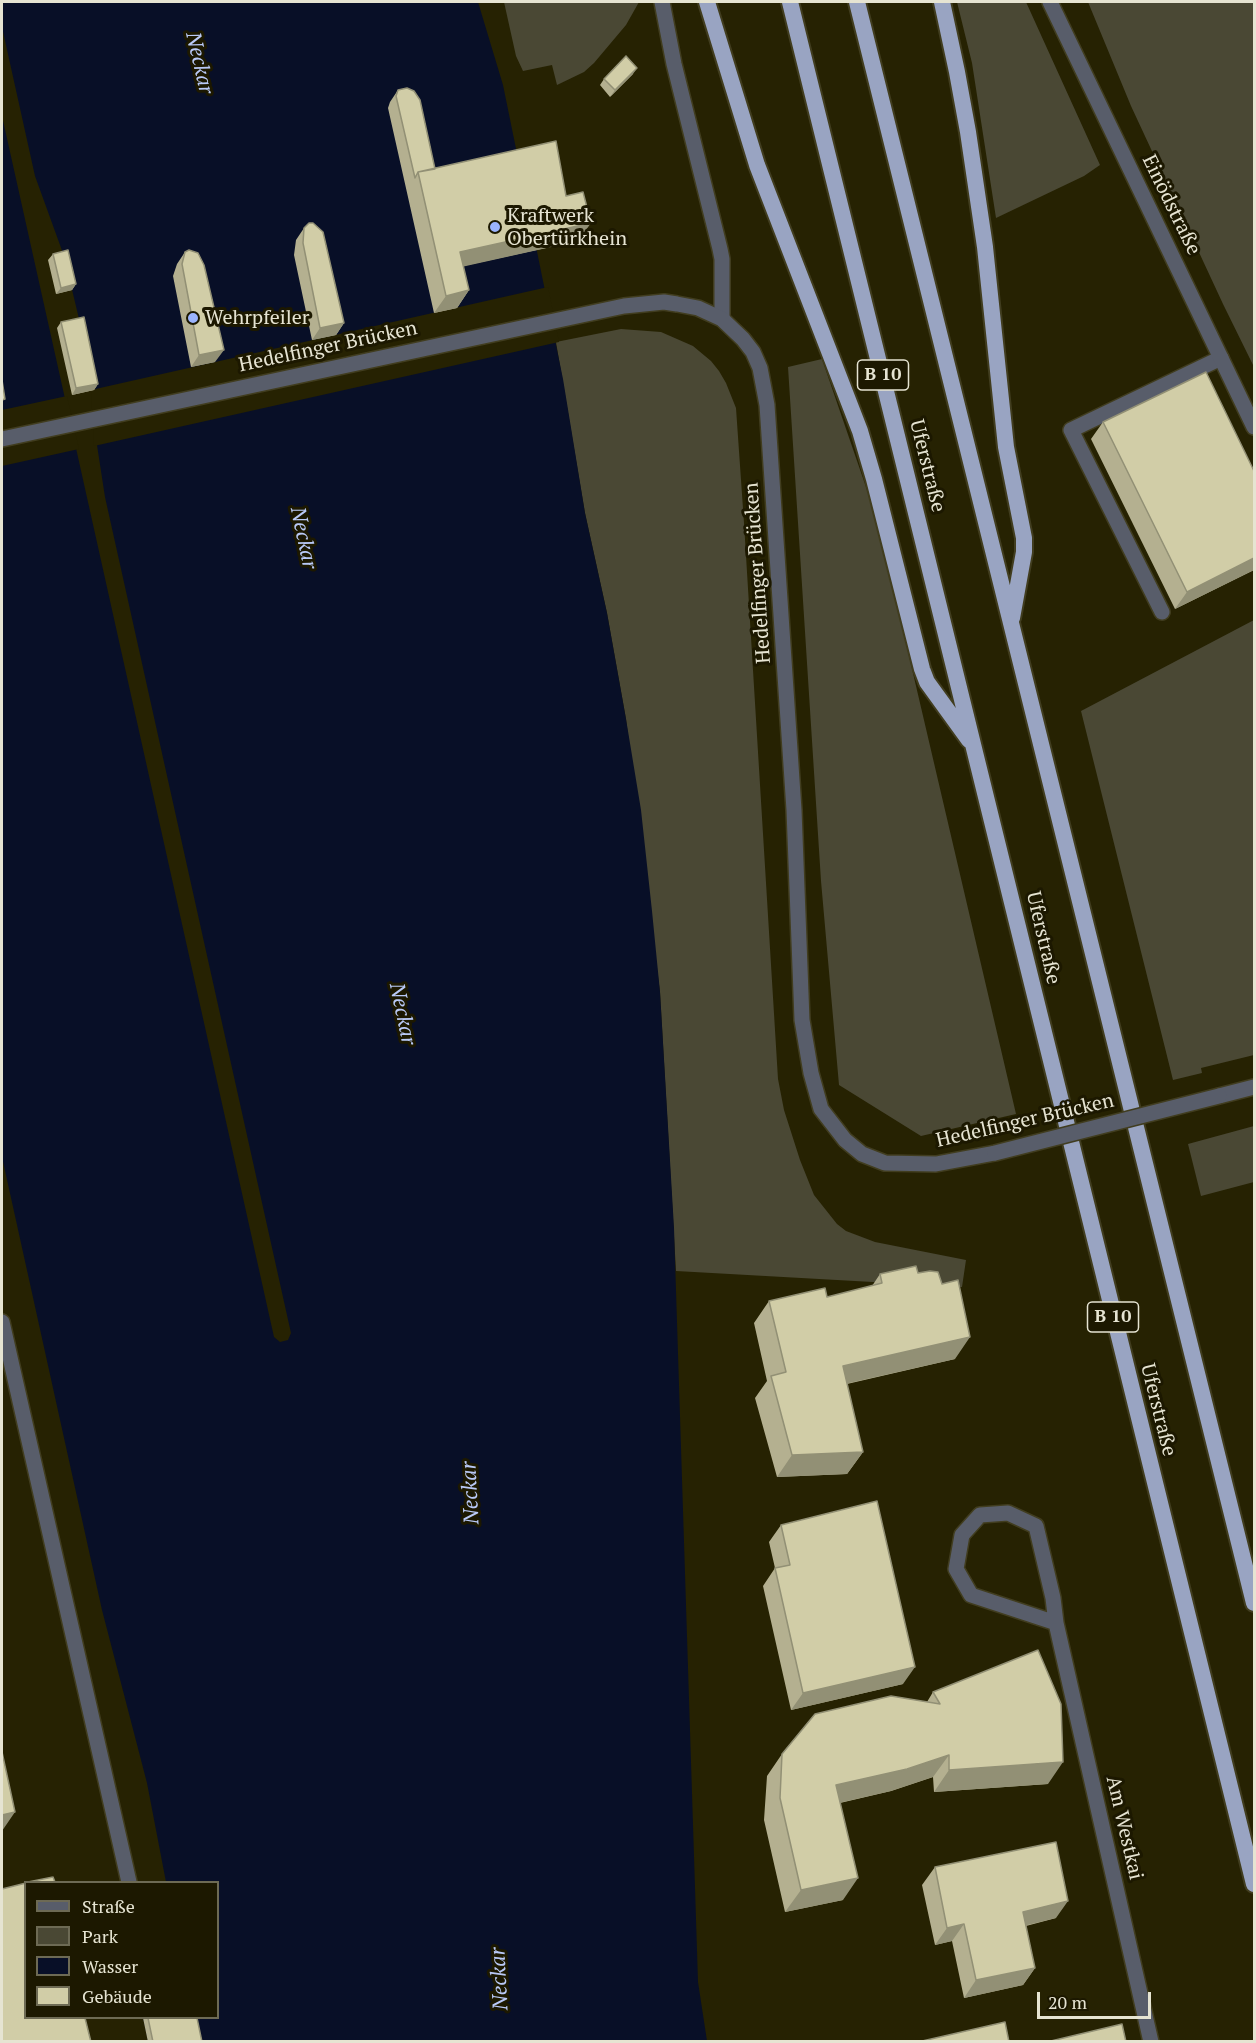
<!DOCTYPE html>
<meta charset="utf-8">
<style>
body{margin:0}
#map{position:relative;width:1256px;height:2043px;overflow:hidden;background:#262202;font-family:"PT Serif",serif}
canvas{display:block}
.frame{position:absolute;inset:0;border:3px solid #e6e4d2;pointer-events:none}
.legend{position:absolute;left:24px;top:1881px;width:195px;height:138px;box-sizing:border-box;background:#1c1800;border:2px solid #6d6a54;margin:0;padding:8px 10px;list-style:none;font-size:18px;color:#e6e4d2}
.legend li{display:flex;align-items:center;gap:12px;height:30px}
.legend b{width:30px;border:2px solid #6d6a54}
.scale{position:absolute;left:1037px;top:1992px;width:114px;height:27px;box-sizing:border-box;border:3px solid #e6e4d2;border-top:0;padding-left:8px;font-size:18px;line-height:21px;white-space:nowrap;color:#e6e4d2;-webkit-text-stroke:4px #1c1800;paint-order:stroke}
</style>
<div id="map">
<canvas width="1256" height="2043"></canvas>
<div class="frame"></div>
<ul class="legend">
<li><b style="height:8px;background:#585d6a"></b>Straße</li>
<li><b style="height:16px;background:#4a4834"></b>Park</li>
<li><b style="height:16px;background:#080f27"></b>Wasser</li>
<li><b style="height:16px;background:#d1cda7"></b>Gebäude</li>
</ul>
<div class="scale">20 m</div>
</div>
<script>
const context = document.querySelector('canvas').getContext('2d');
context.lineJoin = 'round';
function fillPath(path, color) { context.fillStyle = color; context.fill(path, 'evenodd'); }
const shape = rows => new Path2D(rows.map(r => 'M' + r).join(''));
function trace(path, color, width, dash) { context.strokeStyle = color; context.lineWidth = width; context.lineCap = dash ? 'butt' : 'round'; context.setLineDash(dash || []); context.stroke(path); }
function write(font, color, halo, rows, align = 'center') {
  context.font = font + ' "PT Serif",serif'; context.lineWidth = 6; context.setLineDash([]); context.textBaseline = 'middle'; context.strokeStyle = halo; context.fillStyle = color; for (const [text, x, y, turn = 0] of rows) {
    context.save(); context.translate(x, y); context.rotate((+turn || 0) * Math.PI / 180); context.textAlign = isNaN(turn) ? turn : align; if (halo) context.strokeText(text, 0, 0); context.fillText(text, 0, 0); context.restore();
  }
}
const green = shape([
 [504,2,639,2,626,25,594,63,584,72,557,85,552,65,523,71,516,56],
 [957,2,1026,2,1100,165,1084,176,996,218,972,63],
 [1088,2,1254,2,1254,367,1223,304,1131,106],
 [621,329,661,332,693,346,711,361,719,371,726,383,736,408,744,523,778,1079,784,1110,800,1160,814,1195,837,1224,846,1231,875,1242,966,1260,962,1287,676,1271,660,992,626,719,607,613,585,513,556,342],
 [822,359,877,519,1016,1114,921,1136,839,1085,821,881,788,367],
 [1254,620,1254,1055,1201,1068,1202,1073,1173,1080,1081,711],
 [1254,1126,1254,1182,1201,1196,1188,1144]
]);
const water = shape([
 [2,2,478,2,503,85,563,379,585,513,607,613,626,719,641,810,652,911,660,992,674,1228,698,1982,707,2041,148,2041,143,2018,218,2018,218,1882,166,1882,147,1783,102,1610,2,1157,2,116,272,1328,274,1337,280,1342,288,1340,291,1333,105,497,97,445,94,390,80,323,64,256,35,176,2,27]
]);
const pier = shape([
 [548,287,559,342,94,446,91,390],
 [67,396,79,449,2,466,2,410]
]);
const service = shape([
 [662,2,674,64,720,249,722,259,722,319],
 [1162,612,1071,430,1221,358],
 [2,1322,129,1882]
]);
const minor = shape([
 [1056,1623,971,1595,956,1569,962,1535,980,1515,1008,1513,1036,1526,1053,1598,1056,1623,1151,2042]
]);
const tertiary = shape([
 [1050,2,1254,427],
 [2,439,624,306,664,302,677,304,698,308,722,319,743,339,753,352,760,368,767,405,794,810,802,1020,811,1073,821,1109,845,1140,862,1154,885,1163,936,1164,995,1153],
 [1219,1096,1254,1087]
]);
const trunk = shape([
 [707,2,757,165,860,431,874,479,922,669,927,682,969,740],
 [790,2,1254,1884],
 [857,2,1254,1603],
 [942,2,957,72,968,132,985,247,1006,447,1024,538,1024,552,1012,618]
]);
const tertiaryBridge = shape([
 [995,1153,1219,1096]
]);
const wall = shape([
 [633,74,610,97,600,85,604,79],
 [398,90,435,169,566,196,578,241,463,266,469,290,457,308,434,313,388,108,390,102],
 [304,228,344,323,336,335,312,340,294,255,296,240],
 [185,252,215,362,191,367,173,276,177,264],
 [53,254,76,284,72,290,56,294,48,260],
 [61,322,98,384,94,390,72,395,57,328],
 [1103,422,1254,471,1254,570,1175,609,1091,439],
 [918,1273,955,1359,847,1384,863,1452,847,1474,777,1477,755,1398,767,1381,754,1323,769,1301,827,1297,872,1286,880,1274],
 [781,1525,903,1684,791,1710,763,1586,775,1568,769,1542],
 [933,1692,1048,1784,934,1792,933,1777,891,1791,840,1803,843,1900,785,1912,764,1820,767,1776,782,1754,927,1702],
 [935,1867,1056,1918,1026,1926,1035,1968,1023,1985,964,1998,952,1941,935,1945,922,1885],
 [143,2018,197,2018,202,2042,148,2042]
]);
const shadedWall = shape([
 [637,68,633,74,610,97,615,90],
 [591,223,578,241,448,270,460,252],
 [76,284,72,290,56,294,61,288],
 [469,290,457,308,434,313,446,296],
 [344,323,336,335,312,340,320,328],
 [224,350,215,362,191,367,199,355],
 [98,384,94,390,72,395,76,388],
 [1254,558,1254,570,1175,609,1187,592],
 [970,1337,955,1359,827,1388,843,1366],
 [863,1452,847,1474,777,1477,792,1455],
 [915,1667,903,1684,791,1710,803,1693],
 [949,1755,933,1777,891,1791,821,1807,836,1785],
 [1063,1762,1048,1784,934,1792,949,1770],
 [15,1812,2,1831,2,1815],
 [858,1878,843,1900,785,1912,801,1890],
 [1068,1901,1056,1918,1011,1929,1023,1912],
 [964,1924,952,1941,935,1945,947,1928],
 [1035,1968,1023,1985,964,1998,976,1980]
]);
const building = shape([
 [626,56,637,68,615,90,604,79,626,56],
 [407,88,414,91,420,100,435,169,418,172,415,178,396,96,398,90,407,88],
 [556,141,566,196,583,192,591,223,460,252,469,290,446,296,418,172,556,141],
 [309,223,313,223,323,232,344,323,320,328,303,243,304,228,309,223],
 [68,250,76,284,61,288,53,254,68,250],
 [189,250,198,253,204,265,224,350,199,355,182,264,185,252,189,250],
 [84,317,98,384,76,388,61,322,84,317],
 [1206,372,1254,471,1254,558,1187,592,1103,422,1206,372],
 [2,380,5,399,2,400,2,380],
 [916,1266,918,1273,930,1271,938,1272,942,1284,958,1280,970,1337,843,1366,863,1452,792,1455,771,1376,786,1372,769,1301,825,1288,827,1297,882,1283,880,1274,916,1266],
 [877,1501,915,1667,803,1693,775,1568,790,1565,781,1525,877,1501],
 [1038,1650,1061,1704,1063,1762,949,1770,949,1755,907,1769,836,1785,858,1878,801,1890,780,1798,782,1754,815,1714,891,1696,940,1704,933,1692,1038,1650],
 [2,1752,15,1812,2,1815,2,1752],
 [1056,1842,1068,1901,1023,1912,1035,1968,976,1980,964,1924,947,1928,935,1867,1056,1842],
 [53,1877,55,1882,28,1882,53,1877],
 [26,1883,26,2018,85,2018,91,2042,2,2042,2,1889,26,1883],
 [148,2018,197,2018,202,2042,153,2042,148,2018],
 [1005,2022,1009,2042,918,2042,1005,2022],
 [1122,2024,1126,2042,1052,2042,1051,2041,1122,2024]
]);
const markers = [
 [495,227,6,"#9bb4fd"],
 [193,318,6,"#9bb4fd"]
];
const shields = [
 [883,375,51],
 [1113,1317,51]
];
const shieldNames = [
 ["B 10",883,375],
 ["B 10",1113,1317]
];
const streetNames = [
 ["Einödstraße",1171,205,64],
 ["Hedelfinger Brücken",328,347,-12],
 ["Uferstraße",927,466,76],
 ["Hedelfinger Brücken",758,573,-94],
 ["Uferstraße",1043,938,77],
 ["Hedelfinger Brücken",1025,1121,-13],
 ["Uferstraße",1158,1410,76],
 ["Am Westkai",1124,1828,77]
];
const poiNames = [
 ["Kraftwerk",507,216],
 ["Obertürkhein",507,239],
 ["Wehrpfeiler",205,318]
];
const waterNames = [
 ["Neckar",199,63,77],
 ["Neckar",303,538,78],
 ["Neckar",402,1014,78],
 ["Neckar",471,1493,-93],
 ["Neckar",500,1979,-93]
];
fillPath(green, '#4a4834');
fillPath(water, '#080f27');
fillPath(pier, '#262202');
trace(service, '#413d1f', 18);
trace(minor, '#413d1f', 18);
trace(tertiary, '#413d1f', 18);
trace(trunk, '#413d1f', 20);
trace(service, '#585d6a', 15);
trace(minor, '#585d6a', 15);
trace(tertiary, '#585d6a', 15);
trace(trunk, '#99a4c2', 16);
trace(tertiaryBridge, '#413d1f', 18, []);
trace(tertiaryBridge, '#585d6a', 15);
fillPath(wall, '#b4b090');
fillPath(shadedWall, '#929075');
fillPath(building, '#d1cda7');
trace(building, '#929075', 1.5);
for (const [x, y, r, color] of markers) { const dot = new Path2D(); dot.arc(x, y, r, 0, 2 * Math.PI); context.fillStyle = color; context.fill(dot); trace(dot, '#1c1800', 2); }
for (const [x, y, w] of shields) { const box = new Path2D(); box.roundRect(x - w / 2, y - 15, w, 30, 4.5); context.fillStyle = '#1c1800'; context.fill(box); trace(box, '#e6e4d2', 1.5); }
write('bold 18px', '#e6e4d2', null, shieldNames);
write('20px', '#e6e4d2', '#1c1800', streetNames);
write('20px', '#e6e4d2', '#1c1800', poiNames, 'left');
write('italic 21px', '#b9c9f6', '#1c1800', waterNames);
</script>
